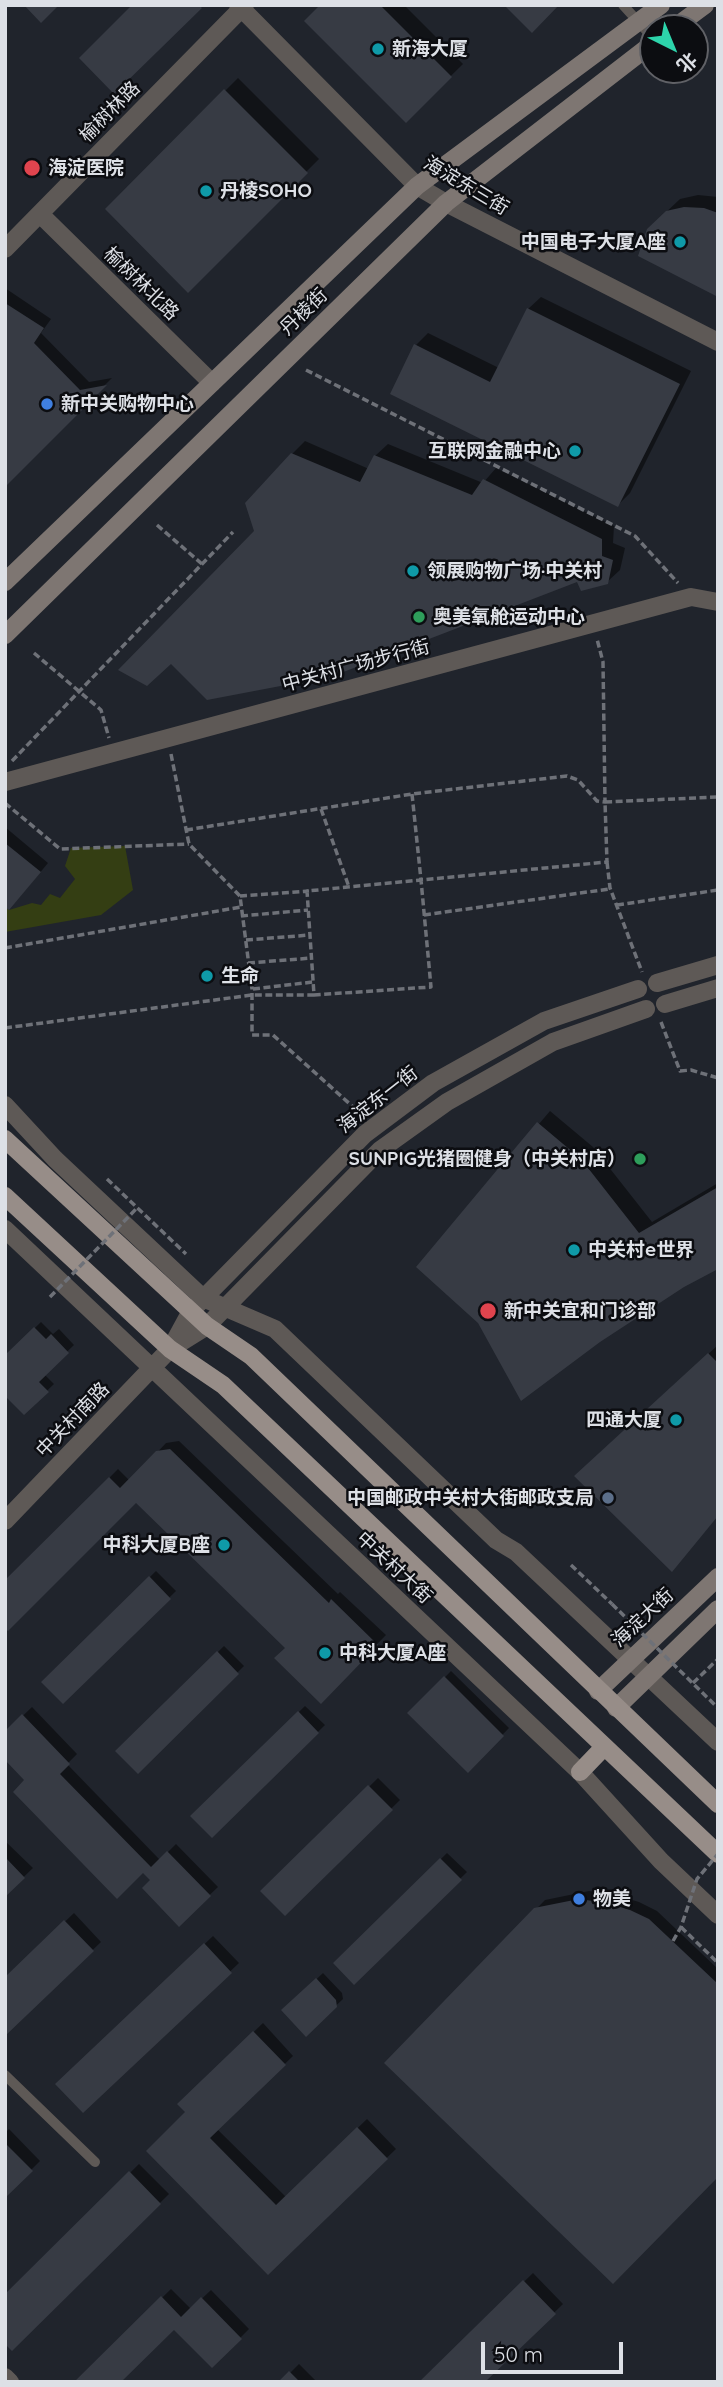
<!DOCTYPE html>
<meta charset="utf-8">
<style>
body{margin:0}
#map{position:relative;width:723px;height:2387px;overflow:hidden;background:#20242c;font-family:Quicksand,"Noto Sans SC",sans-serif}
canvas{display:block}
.frame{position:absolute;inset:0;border:7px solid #dde0e6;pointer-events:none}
.north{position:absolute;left:639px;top:14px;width:70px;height:70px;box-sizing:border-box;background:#0c0d11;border:2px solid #606166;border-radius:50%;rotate:137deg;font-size:19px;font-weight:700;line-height:28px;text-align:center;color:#dde0e6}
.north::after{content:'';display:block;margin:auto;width:24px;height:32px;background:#2dd4ab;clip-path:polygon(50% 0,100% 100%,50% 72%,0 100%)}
.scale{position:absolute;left:481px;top:2342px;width:142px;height:32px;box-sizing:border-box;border:4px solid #dde0e6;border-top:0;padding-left:9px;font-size:21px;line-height:24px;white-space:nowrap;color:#dde0e6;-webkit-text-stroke:5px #0c0d11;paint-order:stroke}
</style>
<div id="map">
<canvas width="723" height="2387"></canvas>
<div class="frame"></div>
<div class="north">北</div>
<div class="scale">50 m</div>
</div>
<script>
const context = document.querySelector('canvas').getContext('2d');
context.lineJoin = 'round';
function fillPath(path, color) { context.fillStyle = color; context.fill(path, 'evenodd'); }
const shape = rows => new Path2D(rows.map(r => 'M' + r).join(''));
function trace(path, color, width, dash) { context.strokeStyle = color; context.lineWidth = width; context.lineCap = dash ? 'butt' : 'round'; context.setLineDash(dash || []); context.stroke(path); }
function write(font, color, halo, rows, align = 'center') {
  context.font = font + ' Quicksand,"Noto Sans SC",sans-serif'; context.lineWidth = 5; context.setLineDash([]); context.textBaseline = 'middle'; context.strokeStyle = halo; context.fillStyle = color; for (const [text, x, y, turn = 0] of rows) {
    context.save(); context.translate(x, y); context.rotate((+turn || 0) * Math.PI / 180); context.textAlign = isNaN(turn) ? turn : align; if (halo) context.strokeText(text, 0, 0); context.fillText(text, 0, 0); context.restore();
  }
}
const green = shape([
 [125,846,133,890,101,915,5,932,5,907,9,910,32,903,41,905,50,894,60,898,75,879,65,866,71,848]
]);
const shadow = shape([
 [323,5,404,5,463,64,406,120],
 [238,78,319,159,188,290,107,209],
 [698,195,718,197,718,295,662,216,680,199],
 [5,288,51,319,41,333,89,382,112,378,5,484],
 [541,297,691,371,630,493,618,505,416,345,428,333,499,368,528,309],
 [305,441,369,469,375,456,388,444,483,483,496,468,614,526,613,543,625,548,620,570,607,582,578,580,256,531,292,454],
 [5,827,48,863,18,899,5,905],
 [550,1111,593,1147,652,1222,718,1183,718,1267,479,1322,418,1266],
 [41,1322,53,1334,59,1329,74,1345,44,1374,54,1384,24,1413,5,1357],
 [718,1345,718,1516,672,1570,588,1464],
 [179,1441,338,1594,340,1592,386,1635,321,1701,287,1648,136,1501,5,1583,118,1469,130,1481,166,1443],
 [156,1571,176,1591,63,1702,44,1682],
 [224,1646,244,1666,138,1771,118,1751],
 [451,1671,509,1728,468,1770,410,1713],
 [305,1706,325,1725,212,1836,193,1816],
 [32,1707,77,1754,67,1764,160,1860,176,1844,218,1887,179,1924,153,1880,27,1780,5,1733],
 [378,1778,400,1800,285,1913,263,1891],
 [5,1841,33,1868,5,1895],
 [447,1853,467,1872,354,1983,335,1963],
 [589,1891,616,1895,639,1902,657,1911,718,1969,718,2175,387,2063,545,1900],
 [74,1913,101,1942,5,2034,5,1979],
 [213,1936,239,1963,83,2111,57,2084],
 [323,1973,342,1993,343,1999,306,2034,284,2010],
 [263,2023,293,2056,217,2129,286,2197,367,2119,396,2149,268,2272,187,2112,179,2104],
 [9,2129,40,2161,5,2196,5,2133],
 [139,2164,169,2194,12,2349,5,2296],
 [533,2273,563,2304,483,2382,421,2382],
 [171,2289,191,2309,211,2290,249,2329,212,2366,174,2327,76,2382],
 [299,2364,317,2382,281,2382]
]);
const building = shape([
 [24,5,59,5,41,23],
 [132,5,199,5,202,8,114,94,79,58],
 [320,5,380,5,452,77,406,123,304,21],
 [504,5,559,5,532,33],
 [224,89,308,173,188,293,105,209],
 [684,207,704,208,718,213,718,297,638,256,647,229,666,211],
 [5,303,44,328,34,343,80,390,107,385,5,487],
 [527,308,680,384,618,507,390,394,414,344,490,382],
 [291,453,360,482,374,455,472,495,483,479,602,539,602,556,613,560,608,584,581,591,577,582,333,676,207,700,171,664,147,686,118,670,254,531,245,503],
 [5,843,41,872,9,910,5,907],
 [537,1122,581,1159,639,1233,718,1187,718,1269,684,1287,600,1342,521,1401,478,1323,416,1267],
 [34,1327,46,1339,51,1334,69,1353,39,1382,49,1392,24,1415,5,1396,5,1355],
 [708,1353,718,1363,718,1516,672,1572,574,1476],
 [170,1449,329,1603,331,1599,378,1645,321,1704,274,1658,285,1648,136,1503,8,1631,5,1628,5,1580,109,1477,120,1488,156,1451],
 [149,1576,171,1599,63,1704,41,1682],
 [217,1651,239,1674,138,1774,115,1751],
 [444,1676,504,1736,468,1773,407,1713],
 [298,1711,319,1733,212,1838,190,1816],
 [22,1714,70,1764,60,1774,151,1867,167,1851,211,1896,179,1927,142,1888,150,1880,143,1873,117,1899,13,1792,24,1780,5,1760,5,1731],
 [368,1785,393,1810,285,1916,260,1891],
 [5,1857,25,1878,5,1897],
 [440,1858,462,1880,354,1985,333,1963],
 [579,1899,607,1903,630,1910,649,1919,718,1984,718,2177,613,2284,384,2063,534,1908],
 [64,1920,94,1951,5,2036,5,1977],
 [204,1943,232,1973,83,2113,55,2084],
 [316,1978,336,2000,337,2007,306,2037,281,2010],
 [253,2031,286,2065,210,2138,276,2205,357,2127,388,2159,268,2275,146,2151,185,2112,177,2104],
 [5,2143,33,2171,5,2198],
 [129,2171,161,2204,12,2351,5,2344,5,2294],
 [523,2280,556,2314,485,2382,419,2382],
 [161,2296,181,2317,201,2297,242,2339,212,2368,174,2330,121,2382,74,2382],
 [289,2371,300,2382,278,2382]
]);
const path = shape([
 [306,370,635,536,678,583],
 [157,525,202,564],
 [34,653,101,710,109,738],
 [171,754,189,844,240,896,252,989,252,1035,273,1035,361,1114],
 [12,761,233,532],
 [412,794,421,880,431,987,314,995,307,891,421,880,607,862,605,802,718,797],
 [5,803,60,849,189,844],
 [321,809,349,887],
 [186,830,412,794,567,776,578,780,597,801,605,802,603,662,597,639],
 [607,862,610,888,642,972],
 [240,896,309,891],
 [617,905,718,890],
 [424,915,609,889],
 [241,916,308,910],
 [246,940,310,935],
 [5,948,241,907],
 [248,963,312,958],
 [253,989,313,982],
 [661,1022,680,1071,691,1070,718,1078],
 [5,1028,252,995,314,995],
 [107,1179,186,1254],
 [571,1565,612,1604],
 [693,1683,718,1659],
 [681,1927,718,1963]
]);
const service = shape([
 [623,5,653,38],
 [5,2075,95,2162]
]);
const pedestrian = shape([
 [5,782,691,597,718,602]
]);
const minor = shape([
 [238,5,417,186,446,203,718,342],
 [40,214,212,383],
 [5,249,245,5],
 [5,2377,10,2382]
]);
const tertiary = shape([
 [657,983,718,965],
 [665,1004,718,988],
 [5,1105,55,1159,203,1298,275,1329,496,1540,516,1552,718,1742],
 [5,1229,580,1772,661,1861,718,1915],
 [172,1346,191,1311,365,1134,433,1083,544,1021,638,989],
 [5,1521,170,1349,207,1326,380,1150,447,1102,553,1042,646,1009]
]);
const secondary = shape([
 [674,28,705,5],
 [5,582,417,186,661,5],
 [5,635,446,203,653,43],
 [598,1691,718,1577],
 [616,1708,718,1609]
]);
const primary = shape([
 [5,1139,207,1326,251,1356,718,1804],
 [5,1196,170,1349,223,1385,718,1854],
 [580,1772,604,1747]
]);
const pathBridge = shape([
 [50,1297,137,1208],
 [612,1604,718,1708],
 [673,1941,681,1927,697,1879,718,1854]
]);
const markers = [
 [378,49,7,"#0f9aa8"],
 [32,168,9,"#e0444e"],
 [206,191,7,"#0f9aa8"],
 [680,242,7,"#0f9aa8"],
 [47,404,7,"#3f7fe0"],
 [575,451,7,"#0f9aa8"],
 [413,571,7,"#0f9aa8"],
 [419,617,7,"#2e9e5b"],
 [207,976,7,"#0f9aa8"],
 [640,1159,7,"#2e9e5b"],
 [574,1250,7,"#0f9aa8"],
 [488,1311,9,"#e0444e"],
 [676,1420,7,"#0f9aa8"],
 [608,1498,7,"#5c6f8a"],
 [224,1545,7,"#0f9aa8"],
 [325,1653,7,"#0f9aa8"],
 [579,1899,7,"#3f7fe0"]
];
const poiNames = [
 ["新海大厦",392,49],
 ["海淀医院",48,168],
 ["丹棱SOHO",220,191],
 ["中国电子大厦A座",666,242,"right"],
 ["新中关购物中心",61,404],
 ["互联网金融中心",561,451,"right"],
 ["领展购物广场·中关村",427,571],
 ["奥美氧舱运动中心",433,617],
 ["生命",221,976],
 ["SUNPIG光猪圈健身（中关村店）",626,1159,"right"],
 ["中关村e世界",588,1250],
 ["新中关宜和门诊部",504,1311],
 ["四通大厦",662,1420,"right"],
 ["中国邮政中关村大街邮政支局",594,1498,"right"],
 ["中科大厦B座",210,1545,"right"],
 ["中科大厦A座",339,1653],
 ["物美",593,1899]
];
const streetNames = [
 ["榆树林路",110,112,-45],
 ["海淀东三街",466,186,31],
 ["榆树林北路",141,284,44],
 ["丹棱街",304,312,-44],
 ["中关村广场步行街",356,666,-15],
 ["海淀东一街",378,1100,-38],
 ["中关村南路",73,1420,-46],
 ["中关村大街",394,1568,43],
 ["海淀大街",643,1618,-43]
];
fillPath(green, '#343e13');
fillPath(shadow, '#0007');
fillPath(building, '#373b44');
trace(path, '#6e7178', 3.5, [7, 3.5]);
trace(service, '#5e5956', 10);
trace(pedestrian, '#5e5956', 18);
trace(minor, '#5e5956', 18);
trace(tertiary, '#5e5956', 18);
trace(secondary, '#7e7672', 18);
trace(primary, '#978d88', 18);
trace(pathBridge, '#6e7178', 3.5, [7, 3.5]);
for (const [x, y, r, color] of markers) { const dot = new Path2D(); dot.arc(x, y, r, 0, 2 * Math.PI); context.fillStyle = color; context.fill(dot); trace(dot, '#0c0d11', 2.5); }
write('bold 19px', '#dde0e6', '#0c0d11', poiNames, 'left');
write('19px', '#dde0e6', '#0c0d11', streetNames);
</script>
